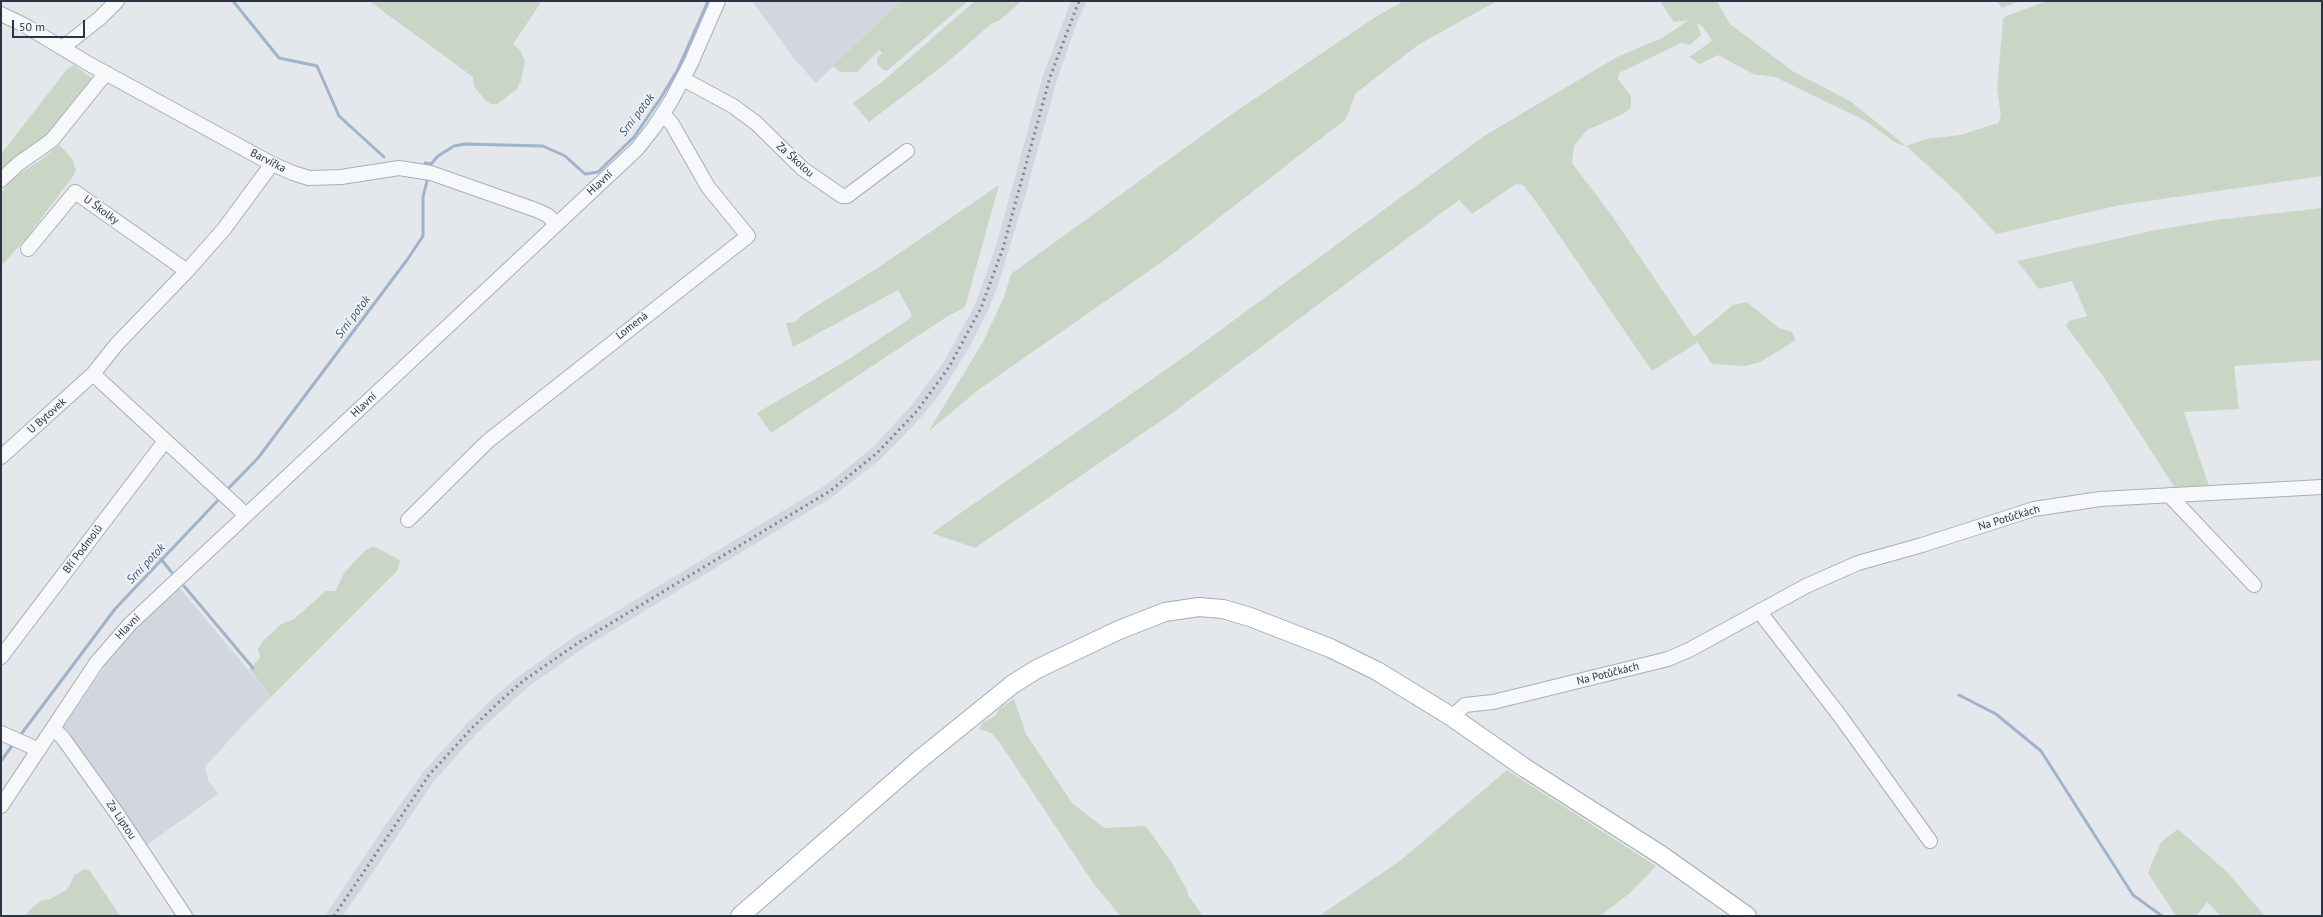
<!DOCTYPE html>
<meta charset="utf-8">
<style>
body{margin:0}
#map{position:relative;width:2323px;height:917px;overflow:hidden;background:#e4e7ec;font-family:"PT Sans",sans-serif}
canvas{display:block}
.frame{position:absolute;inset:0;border:2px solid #2b3445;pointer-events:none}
.scale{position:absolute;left:12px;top:20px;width:73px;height:18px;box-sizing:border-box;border:2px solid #2b3445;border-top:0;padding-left:5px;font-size:12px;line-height:14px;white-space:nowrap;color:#2b3445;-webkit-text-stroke:3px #f4f6f9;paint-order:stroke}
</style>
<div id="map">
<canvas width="2323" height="917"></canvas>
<div class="frame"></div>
<div class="scale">50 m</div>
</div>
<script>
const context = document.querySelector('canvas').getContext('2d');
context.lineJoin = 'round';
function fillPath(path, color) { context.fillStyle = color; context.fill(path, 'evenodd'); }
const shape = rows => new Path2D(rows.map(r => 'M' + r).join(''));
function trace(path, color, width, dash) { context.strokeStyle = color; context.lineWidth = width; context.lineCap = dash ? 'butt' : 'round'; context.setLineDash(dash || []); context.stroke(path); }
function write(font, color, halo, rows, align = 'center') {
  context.font = font + ' "PT Sans",sans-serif'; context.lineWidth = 3; context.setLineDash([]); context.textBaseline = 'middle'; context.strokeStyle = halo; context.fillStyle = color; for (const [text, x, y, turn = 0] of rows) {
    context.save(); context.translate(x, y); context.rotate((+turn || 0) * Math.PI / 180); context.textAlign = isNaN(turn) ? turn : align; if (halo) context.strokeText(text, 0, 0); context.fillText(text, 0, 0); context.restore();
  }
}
const built = shape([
 [752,1,901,1,816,83,796,61],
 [1071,1,1087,1,1077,22,1057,80,1022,207,998,285,988,311,970,346,942,391,922,416,882,458,834,496,582,649,528,687,478,732,435,780,343,916,325,916,386,824,424,771,468,722,494,697,519,676,574,637,826,485,872,448,911,406,943,363,975,305,996,246,1043,75],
 [178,586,271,697,242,726,205,767,208,780,218,794,144,847,62,729,122,641]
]);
const green = shape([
 [369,1,542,1,513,44,520,50,525,61,521,81,516,90,497,104,491,104,485,100,474,86,473,77],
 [901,1,968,1,888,70,883,70,877,63,877,58,882,53,879,50,857,72,840,72,833,66],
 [975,1,1022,1,1000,20,991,24,944,65,869,122,853,103,882,82],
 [1404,1,1497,1,1418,45,1356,93,1346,119,1166,259,978,390,928,432,983,342,1004,297,1011,274,1229,116,1377,16],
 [1660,1,1717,1,1730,24,1794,72,1850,101,1906,146,1926,139,1960,135,1998,123,2001,116,1997,89,2003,20,2006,16,2047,1,2322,1,2322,176,2120,205,1996,234,1958,193,1906,146,1896,143,1864,120,1775,77,1753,74,1718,55,1700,64,1689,57,1712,41,1702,26,1697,23,1701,35,1690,45,1681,43,1619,73,1618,79,1631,96,1631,108,1623,114,1587,130,1574,146,1572,163,1610,213,1694,337,1733,305,1747,302,1779,328,1792,332,1796,340,1760,362,1746,366,1712,364,1696,340,1697,343,1652,371,1537,203,1523,185,1516,184,1472,214,1459,200,1168,416,975,548,932,533,1184,357,1484,136,1617,57,1662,38,1689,20,1674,22],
 [1997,1,2019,1,2002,8],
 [74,65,93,79,56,126,35,147,1,171,1,154,68,68],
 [59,145,71,157,76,170,74,175,25,240,1,266,1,193,14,177,41,160],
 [999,185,965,307,945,318,771,433,757,413,844,362,908,320,912,315,898,290,793,347,786,323,795,322,802,315,879,267],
 [2322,208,2322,360,2234,366,2239,409,2184,412,2209,486,2175,488,2103,376,2066,326,2069,321,2087,316,2072,281,2039,289,2017,261,2156,230,2216,220],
 [373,546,400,560,398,570,271,697,249,669,260,658,258,648,263,641,281,624,294,619,326,591,335,591,344,573,365,551],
 [1014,699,1026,734,1072,803,1104,828,1146,826,1172,863,1187,890,1188,895,1203,916,1121,916,1117,912,1094,884,998,740,991,733,979,729,983,722,994,717,1000,708],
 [1507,770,1656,866,1630,893,1600,916,1319,916,1401,860],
 [2178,829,2227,872,2265,916,2221,916,2207,902,2196,916,2176,916,2148,873,2161,842],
 [85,869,90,871,120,916,24,916,40,901,50,899,65,891,69,887,74,875]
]);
const stream = shape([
 [233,1,279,58,317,66,339,116,384,157],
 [425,163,431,164],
 [430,170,431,164,438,156,454,146,465,144,543,146,565,156,585,174,598,172,634,137,662,96,678,69,708,1],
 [226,491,258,458,407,260,423,236,423,197,428,177],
 [161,559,173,574],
 [184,586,253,668],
 [1959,695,1996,714,2041,751,2133,895,2162,916],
 [19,737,115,609,221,497],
 [1,761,14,743]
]);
const minor = shape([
 [1,14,24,25,89,64,272,164,293,173,309,178,341,177,399,168,431,173,536,210,547,215,557,224],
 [62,48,100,18,117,1],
 [683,79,733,106,756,123,803,169,842,196,847,196,907,151],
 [1,180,18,164,52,140,106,73],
 [28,249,75,192,187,271],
 [93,374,246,515],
 [1,457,93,374,116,345,187,271,224,229,272,164],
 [2169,495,2254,585],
 [408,520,488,441,748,236,708,187,672,124,663,114],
 [1759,611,1840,716,1930,841],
 [1,657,165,441],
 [1452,717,1465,705,1493,702,1668,659,1689,650,1806,586,1858,563,1922,545,2034,509,2100,499,2322,487],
 [53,728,63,738,118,815,185,916],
 [1,733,39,750],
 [1,806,97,662,130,624,637,149,655,126,671,101,691,63,718,1]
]);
const major = shape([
 [740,916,919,760,1013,684,1037,669,1119,630,1165,612,1199,607,1223,609,1250,617,1330,648,1377,671,1452,717,1525,768,1661,855,1747,916]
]);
const rail = shape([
 [334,916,429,775,473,727,499,702,523,681,578,643,830,491,877,453,917,411,949,367,981,308,1003,248,1050,77,1079,1]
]);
const streetNames = [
 ["Za Školou",795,160,42],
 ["Barvířka",268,161,27],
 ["Hlavní",600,183,-43],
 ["U Školky",101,210,36],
 ["Lomená",632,326,-38],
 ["Hlavní",364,405,-43],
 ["U Bytovek",47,416,-42],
 ["Na Potůčkách",2009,518,-17],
 ["Bří Podmolů",83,549,-53],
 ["Hlavní",128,627,-46],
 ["Na Potůčkách",1608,674,-14],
 ["Za Liptou",121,820,56]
];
const waterNames = [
 ["Srní potok",637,115,-53],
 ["Srní potok",353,317,-53],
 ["Srní potok",146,564,-47]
];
fillPath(built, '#d2d6de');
fillPath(green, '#c9d6c5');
trace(stream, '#9fb4cc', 3);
trace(minor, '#a9aeb7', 16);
trace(major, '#a3abb8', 20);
trace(minor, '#f7f8fa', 14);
trace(major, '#fff', 18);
trace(rail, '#7d8696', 3, [2, 4]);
write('11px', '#2b3445', '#f4f6f9', streetNames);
write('italic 12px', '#34527a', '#f4f6f9', waterNames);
</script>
